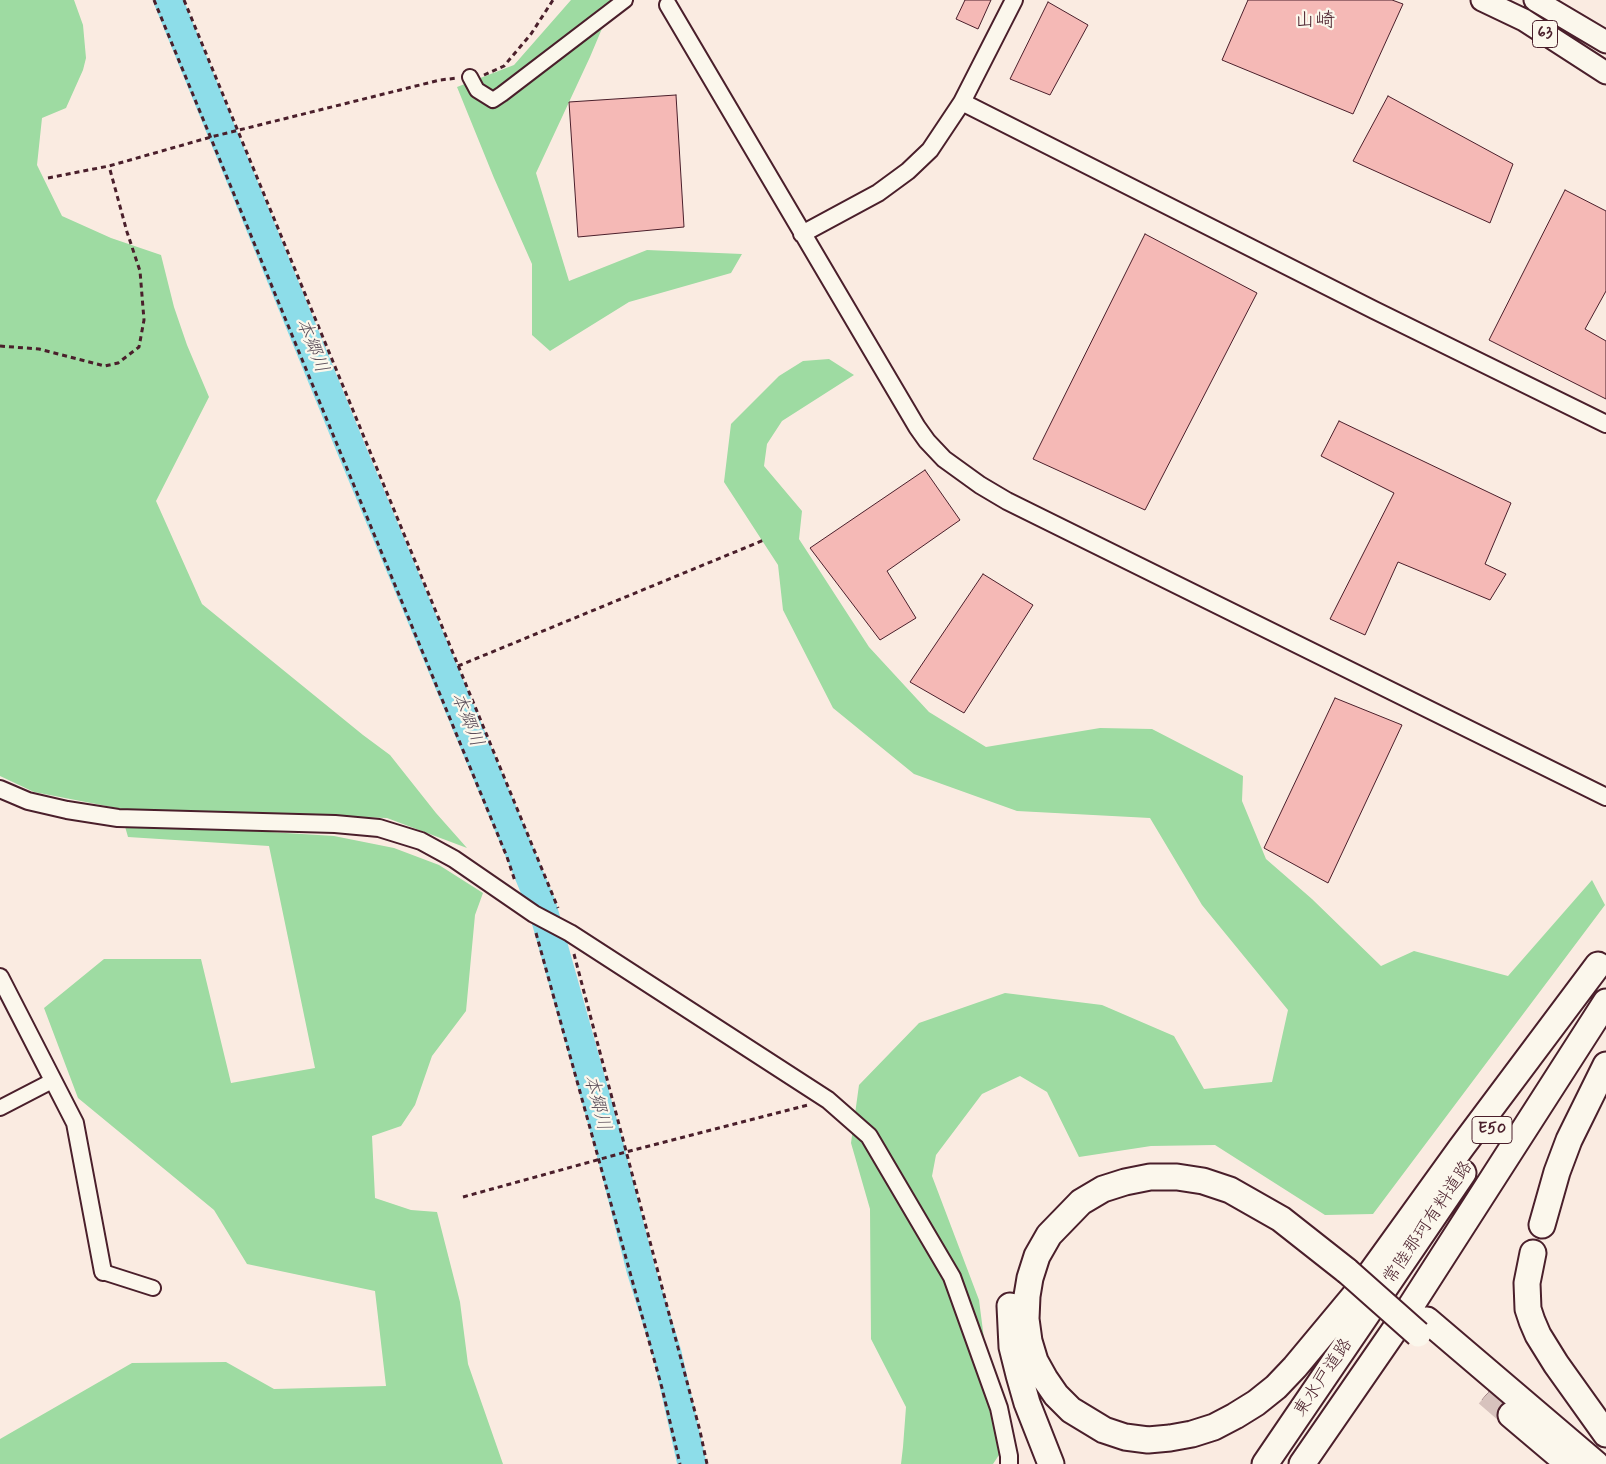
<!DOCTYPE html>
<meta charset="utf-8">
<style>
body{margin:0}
canvas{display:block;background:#faebe1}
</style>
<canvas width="1606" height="1464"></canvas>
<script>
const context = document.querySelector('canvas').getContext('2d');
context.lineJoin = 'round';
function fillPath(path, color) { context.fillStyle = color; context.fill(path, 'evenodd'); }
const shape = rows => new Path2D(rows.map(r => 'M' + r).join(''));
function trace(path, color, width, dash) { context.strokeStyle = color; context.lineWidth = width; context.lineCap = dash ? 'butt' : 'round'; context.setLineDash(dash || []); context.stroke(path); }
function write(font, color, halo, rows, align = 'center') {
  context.font = font + ' Mynerve,"Klee One",sans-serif'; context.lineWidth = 4.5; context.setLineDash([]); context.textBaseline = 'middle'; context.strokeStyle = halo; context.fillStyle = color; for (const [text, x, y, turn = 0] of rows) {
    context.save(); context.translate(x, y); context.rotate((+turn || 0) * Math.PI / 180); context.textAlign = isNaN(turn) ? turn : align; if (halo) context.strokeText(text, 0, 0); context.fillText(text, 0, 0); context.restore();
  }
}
const green = shape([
 [0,0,74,0,83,25,86,58,83,70,66,108,42,118,37,165,62,216,111,238,161,255,174,307,187,345,209,397,156,501,202,604,363,735,390,755,436,813,467,848,387,818,122,809,34,792,0,776],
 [571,0,614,0,590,57,536,173,569,281,647,250,742,254,731,273,629,302,550,351,532,335,532,264,494,178,457,87,514,65],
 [829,359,854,375,782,421,767,444,764,466,802,511,799,539,869,647,929,712,986,747,1100,728,1152,729,1243,776,1242,801,1266,859,1312,899,1381,966,1414,951,1508,976,1592,880,1605,905,1373,1214,1325,1215,1215,1145,1151,1146,1079,1157,1047,1092,1020,1076,982,1094,936,1155,932,1176,979,1300,999,1455,993,1464,901,1464,903,1447,906,1407,871,1339,870,1209,851,1143,859,1085,919,1023,1005,993,1102,1005,1174,1036,1204,1089,1272,1082,1288,1010,1202,905,1150,818,1017,811,914,774,833,708,783,610,778,565,724,482,731,424,779,376,803,361],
 [124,823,334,836,394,848,439,865,483,893,475,915,466,1011,432,1056,415,1105,401,1126,372,1136,375,1198,411,1210,437,1212,460,1302,468,1364,503,1464,0,1464,0,1439,132,1363,226,1362,274,1389,386,1386,375,1291,247,1264,214,1210,78,1098,44,1008,104,959,201,959,231,1083,315,1068,269,846,128,837]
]);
const river = shape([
 [168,0,352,451,542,906,609,1145,641,1270,667,1353,692,1464]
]);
const building = shape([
 [965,0,991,0,978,29,956,19,965,0],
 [1248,0,1392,0,1403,4,1353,114,1222,60,1248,0],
 [1048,2,1088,25,1050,95,1010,79,1048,2],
 [676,95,684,227,578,237,569,102,676,95],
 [1388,96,1513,164,1490,223,1353,161,1388,96],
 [1565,190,1606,211,1606,291,1585,329,1606,341,1606,399,1489,340,1565,190],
 [1145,234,1257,293,1145,510,1033,459,1145,234],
 [1339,421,1511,503,1485,564,1506,574,1490,600,1398,562,1365,635,1330,619,1394,493,1321,456,1339,421],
 [925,470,960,520,887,571,916,618,880,640,810,548,925,470],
 [983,574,1033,605,964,713,910,682,983,574],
 [1335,698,1402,725,1328,883,1264,848,1335,698],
 [1489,1392,1503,1404,1497,1413,1482,1400,1489,1392]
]);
const motorwayTunnel = shape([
 [1487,1394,1511,1415]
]);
const path = shape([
 [154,0,507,857,515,881],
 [184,0,558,908],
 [484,75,504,66,531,34,553,0],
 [48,178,109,166,211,137,440,80,458,78],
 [0,346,39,349,105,366,118,363,139,347,144,320,140,271,127,232,109,166],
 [458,666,764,540],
 [536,933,662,1388,680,1464],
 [574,954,700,1431,707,1464],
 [463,1197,626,1152,808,1105]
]);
const minor = shape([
 [470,77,477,90,493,100,502,94,625,0],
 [0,1108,52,1081],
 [103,1272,153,1288]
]);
const tertiary = shape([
 [668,5,917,427,927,441,944,459,980,485,1007,501,1606,797],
 [962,102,1374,310,1606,424],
 [802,234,878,193,908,171,930,150,962,102,1014,0],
 [0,789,28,801,67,810,118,818,335,824,379,828,421,841,454,859,534,914,570,933,828,1100,869,1136,952,1277,999,1408,1009,1456,1009,1464],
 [0,977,75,1123,103,1272]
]);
const primary = shape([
 [1482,0,1524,20,1606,73],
 [1535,0,1606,42]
]);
const motorway = shape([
 [1542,1225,1557,1172,1569,1140,1606,1065],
 [1533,1253,1527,1283,1528,1309,1532,1321,1538,1335,1556,1364,1606,1434],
 [1347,1271,1281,1219,1230,1190,1203,1181,1177,1177,1150,1177,1125,1182,1103,1189,1081,1202,1049,1235,1037,1256,1030,1278,1027,1296,1026,1319,1029,1341,1035,1361,1045,1379,1056,1395,1071,1410,1104,1430,1125,1437,1148,1440,1170,1438,1192,1434,1214,1427,1235,1416,1256,1403,1276,1387,1295,1367,1355,1295,1461,1148,1598,965],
 [1010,1306,1012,1347,1019,1375,1027,1403,1051,1464],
 [1427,1320,1596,1464],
 [1511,1415,1569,1464],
 [1265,1464,1463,1173],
 [1302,1464,1407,1312,1606,1002]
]);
const motorwayBridge = shape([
 [1347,1271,1418,1334]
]);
const shields = [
 [1545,34,25],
 [1492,1130,40]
];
const shieldNames = [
 ["63",1545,34],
 ["E50",1492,1130]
];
const streetNames = [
 ["常陸那珂有料道路",1429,1223,-56],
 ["東水戸道路",1324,1378,-56]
];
const waterNames = [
 ["本郷川",311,346,68],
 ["本郷川",466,720,68],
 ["本郷川",596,1103,75]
];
const quarterNames = [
 ["山崎",1315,22]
];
fillPath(green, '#9edba2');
trace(river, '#8ddde9', 29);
fillPath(building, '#f5b9b6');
trace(building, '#4a1f2b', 1);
trace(motorwayTunnel, '#d7c2bd', 25, [25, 12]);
trace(minor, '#4a1f2b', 18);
trace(tertiary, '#4a1f2b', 20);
trace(primary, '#4a1f2b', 25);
trace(motorway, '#4a1f2b', 29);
trace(path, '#4a1f2b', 3, [5, 4]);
trace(minor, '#fbf7ec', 14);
trace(tertiary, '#fbf7ec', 16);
trace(primary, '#fbf7ec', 21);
trace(motorway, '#fbf7ec', 25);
trace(motorwayBridge, '#4a1f2b', 29, []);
trace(motorwayBridge, '#fbf7ec', 25);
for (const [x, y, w] of shields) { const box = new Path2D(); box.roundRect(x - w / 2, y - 13.5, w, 27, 4); context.fillStyle = '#fbf7ec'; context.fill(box); trace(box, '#4a1f2b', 1); }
write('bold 16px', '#4a1f2b', null, shieldNames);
write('18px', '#4a1f2b', '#fbf7ec', streetNames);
write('italic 19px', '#5b4e5a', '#fbf7ec', waterNames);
write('20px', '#4a1f2b', '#fbf7ec', quarterNames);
</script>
